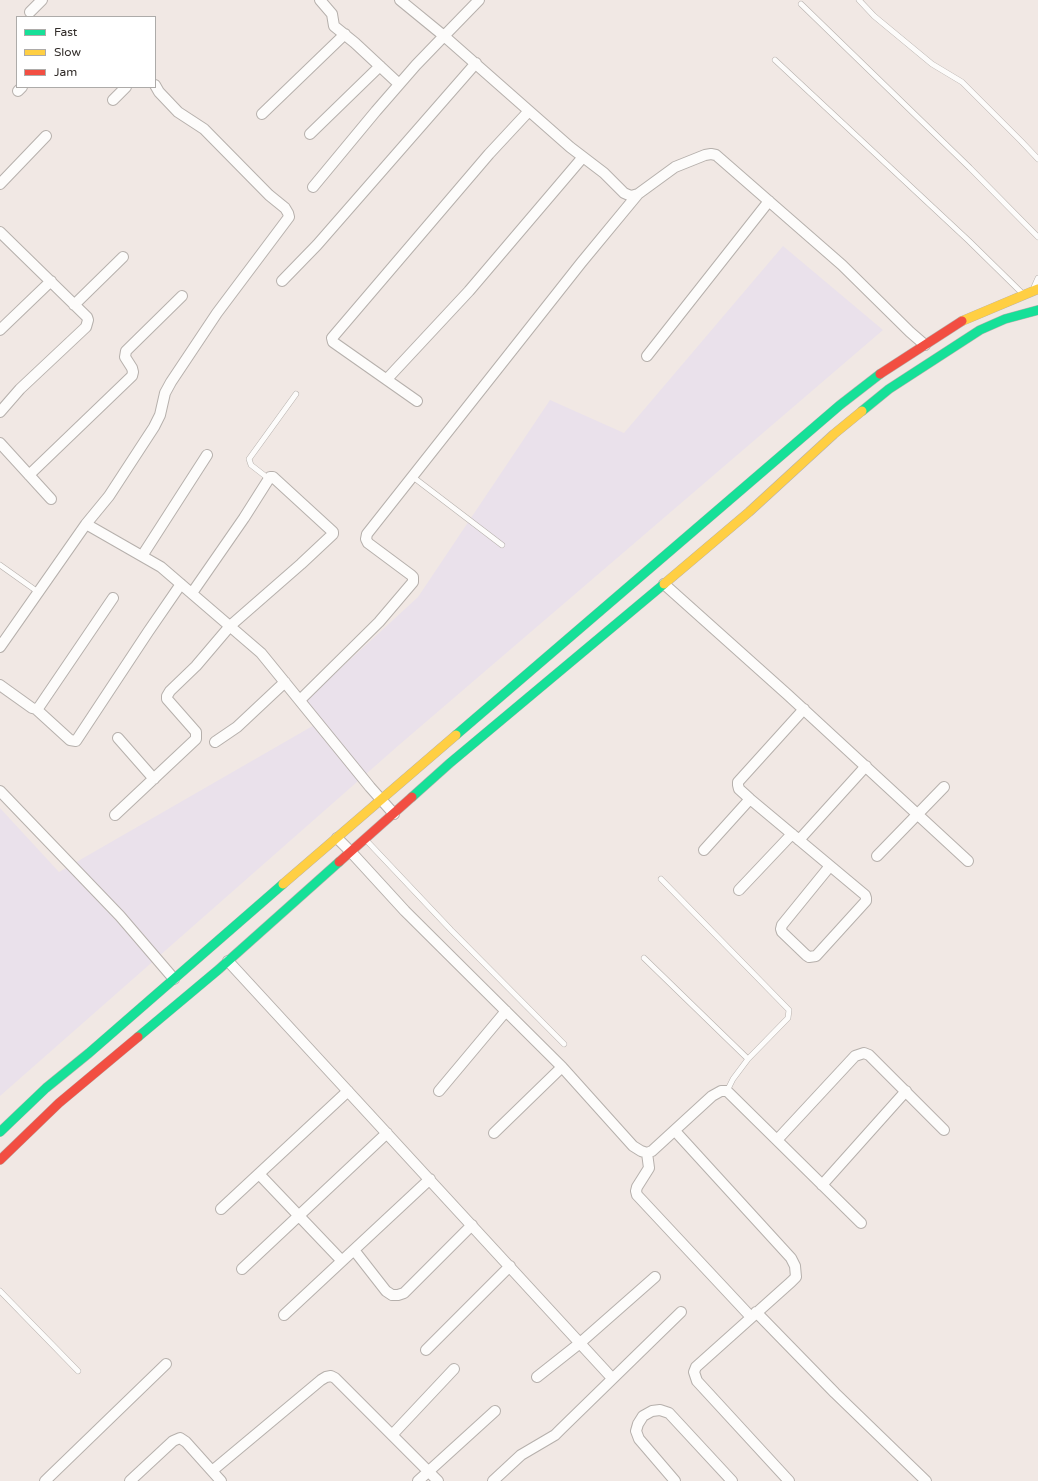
<!DOCTYPE html>
<style>
body{margin:0}
#map{position:relative;width:1038px;height:1481px;overflow:hidden;background:#f1e8e4;font-family:"Varela Round",sans-serif}
canvas{display:block}
.legend{position:absolute;left:16px;top:16px;width:140px;height:72px;box-sizing:border-box;background:#fff;border:1px solid #adaba9;margin:0;padding:5px 7px;list-style:none;font-size:12px;color:#312c29}
.legend li{display:flex;align-items:center;gap:8px;height:20px}
.legend b{width:20px;border:1px solid #adaba9}
</style>
<div id="map">
<canvas width="1038" height="1481"></canvas>
<ul class="legend">
<li><b style="height:5px;background:#16e098"></b>Fast</li>
<li><b style="height:5px;background:#ffcf43"></b>Slow</li>
<li><b style="height:5px;background:#f24e42"></b>Jam</li>
</ul>
</div>
<script>
const context = document.querySelector('canvas').getContext('2d');
context.lineJoin = 'round';
function fillPath(path, color) { context.fillStyle = color; context.fill(path, 'evenodd'); }
const shape = rows => new Path2D(rows.map(r => 'M' + r).join(''));
function trace(path, color, width, dash) { context.strokeStyle = color; context.lineWidth = width; context.lineCap = dash ? 'butt' : 'round'; context.setLineDash(dash || []); context.stroke(path); }
const industrial = shape([
 [783,246,883,330,399,745,0,1096,0,808,59,872,323,720,304,702,418,597,550,400,624,433]
]);
const lane = shape([
 [859,0,874,16,932,64,962,82,1021,141,1038,159],
 [801,4,970,168,1038,237],
 [775,60,969,241,1023,294],
 [1034,287,1038,278],
 [413,477,502,545],
 [269,479,251,465,249,459,296,394],
 [0,565,38,592],
 [366,840,451,930,564,1044],
 [661,879,789,1010,788,1018,748,1059,733,1079,727,1091],
 [644,958,748,1059],
 [0,1291,78,1371]
]);
const street = shape([
 [320,0,332,14,334,26,355,43,399,84],
 [400,0,444,36,479,0],
 [30,12,42,0],
 [18,91,22,87],
 [113,100,126,87],
 [262,114,345,34],
 [310,134,380,66],
 [0,184,46,136],
 [313,187,376,111,416,65,444,36,570,147,604,173,624,193,631,196,638,194,675,167,705,155,711,154,716,155,842,265,910,332,925,345],
 [0,232,87,317,88,320,86,327,20,389,0,412],
 [282,281,317,245,476,63],
 [74,305,123,257],
 [0,330,51,281],
 [647,356,769,201],
 [387,379,469,291,583,157],
 [417,401,333,342,332,338,489,154,529,111],
 [0,443,51,499],
 [29,475,132,376,133,372,132,368,125,357,126,351,182,296],
 [86,524,109,496,154,427,160,415,165,393,171,382,217,313,289,217,288,213,285,208,269,195,204,129,178,112,159,92,155,85],
 [142,556,207,455],
 [664,584,788,695,968,861],
 [0,647,86,524,161,567,261,653,370,787,394,814],
 [0,685,32,708,36,709,39,707,113,598],
 [300,700,379,622,413,582,413,577,411,575,368,543,366,539,367,534,581,263,638,194],
 [36,709,70,740,76,741,148,632,181,584],
 [804,709,738,782,738,785,739,789,750,799,865,895,866,898,866,901,816,956,809,957,806,955,782,932,781,929,782,925,830,866],
 [118,738,154,779],
 [215,742,237,727,285,682],
 [0,791,120,916,174,979],
 [115,815,196,739,196,732,167,699,167,696,170,691,196,666,230,626,301,564,333,534,333,532,273,477,270,477,244,518,192,593],
 [337,838,351,852,405,911,562,1067,633,1146,641,1151,647,1153,652,1151,712,1096,721,1091,727,1091,861,1223],
 [799,840,866,766],
 [704,850,750,799],
 [877,856,944,787],
 [739,890,792,834],
 [228,961,612,1378],
 [439,1091,506,1011],
 [675,1131,791,1258,795,1266,796,1277,791,1282,696,1367,694,1372,697,1381,789,1481],
 [494,1133,562,1067],
 [777,1140,855,1056,864,1053,869,1055,944,1130],
 [647,1153,649,1168,637,1187,636,1191,637,1195,751,1317],
 [259,1174,342,1261],
 [822,1185,906,1091],
 [221,1209,348,1091],
 [354,1250,386,1291,392,1295,398,1295,404,1293,472,1225],
 [242,1269,387,1133],
 [756,1312,835,1393,926,1481],
 [284,1315,430,1179],
 [426,1350,510,1266],
 [537,1377,580,1343,655,1277],
 [392,1435,454,1369],
 [212,1471,321,1380,326,1377,331,1376,335,1378,438,1481],
 [45,1481,166,1364],
 [130,1481,173,1441,180,1438,186,1442,221,1481],
 [418,1481,495,1411],
 [493,1481,521,1455,555,1435,561,1429,681,1312],
 [675,1481,639,1439,636,1431,638,1424,643,1416,652,1411,660,1410,669,1413,732,1481]
]);
const fast = shape([
 [862,411,889,389,980,330,1005,319,1038,310],
 [456,735,840,405,880,374],
 [412,797,450,763,664,584],
 [138,1037,218,970,339,862],
 [0,1132,46,1088,89,1053,283,884]
]);
const slow = shape([
 [962,321,1038,289],
 [664,584,749,512,834,434,862,411],
 [283,884,456,735]
]);
const jam = shape([
 [880,374,962,321],
 [339,862,412,797],
 [0,1160,59,1103,138,1037]
]);
fillPath(industrial, '#eae1eb');
trace(lane, '#b6b0ac', 6);
trace(street, '#b6b0ac', 12);
trace(fast, '#b6b0ac', 10);
trace(slow, '#b6b0ac', 10);
trace(jam, '#b6b0ac', 10);
trace(lane, '#fdfcfb', 5);
trace(street, '#fdfcfb', 10);
trace(fast, '#16e098', 9);
trace(slow, '#ffcf43', 9);
trace(jam, '#f24e42', 9);
</script>
